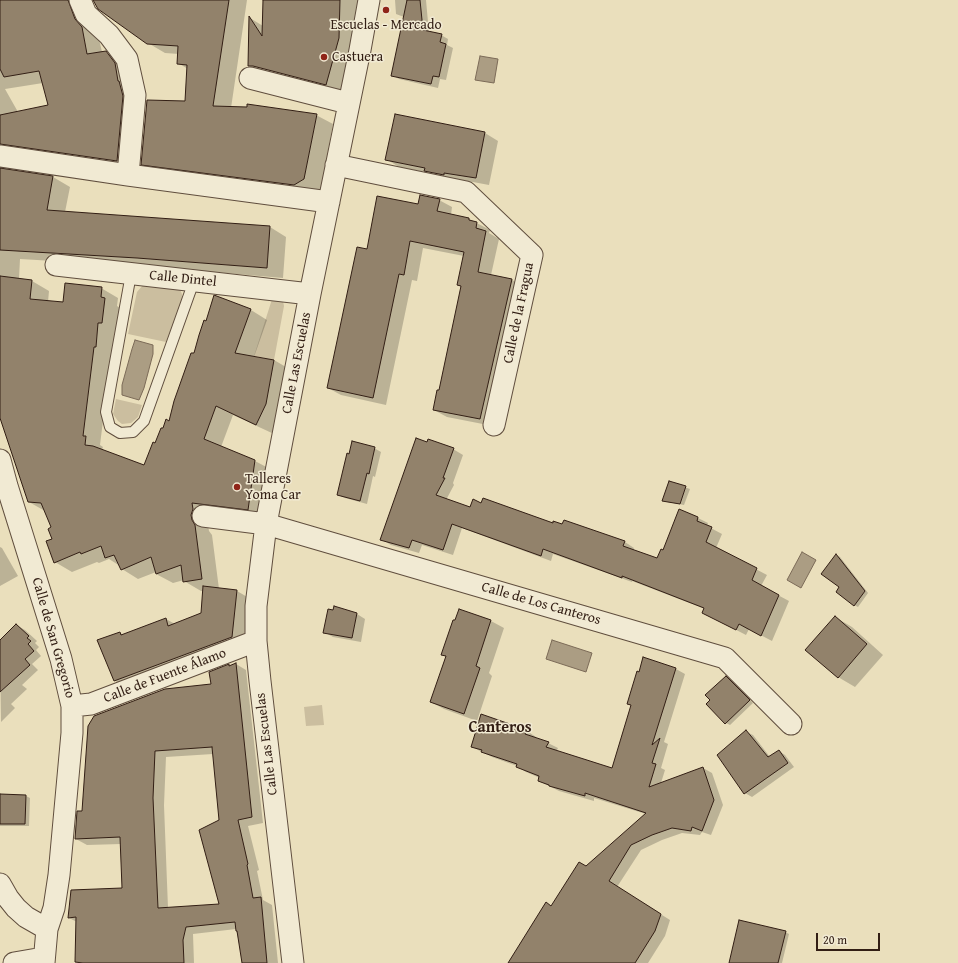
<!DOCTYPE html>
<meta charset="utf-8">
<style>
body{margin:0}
#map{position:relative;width:958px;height:963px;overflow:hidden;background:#eadfbc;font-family:"Gentium Book Plus",serif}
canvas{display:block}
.scale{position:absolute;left:816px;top:933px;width:64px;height:18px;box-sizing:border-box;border:2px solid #321e14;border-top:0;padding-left:5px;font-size:12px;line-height:14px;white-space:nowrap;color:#321e14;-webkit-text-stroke:3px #f1ead3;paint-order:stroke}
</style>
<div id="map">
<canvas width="958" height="963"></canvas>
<div class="scale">20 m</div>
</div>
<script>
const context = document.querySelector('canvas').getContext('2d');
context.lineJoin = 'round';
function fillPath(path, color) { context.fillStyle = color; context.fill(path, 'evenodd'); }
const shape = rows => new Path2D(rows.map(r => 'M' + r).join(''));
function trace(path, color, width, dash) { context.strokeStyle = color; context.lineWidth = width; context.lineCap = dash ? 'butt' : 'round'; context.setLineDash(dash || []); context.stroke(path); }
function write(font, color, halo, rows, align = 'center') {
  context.font = font + ' "Gentium Book Plus",serif'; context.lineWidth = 3; context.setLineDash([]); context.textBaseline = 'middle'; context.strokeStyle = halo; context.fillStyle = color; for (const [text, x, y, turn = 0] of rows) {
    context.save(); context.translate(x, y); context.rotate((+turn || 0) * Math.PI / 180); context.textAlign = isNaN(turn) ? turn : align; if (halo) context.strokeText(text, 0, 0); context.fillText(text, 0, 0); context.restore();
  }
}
const green = shape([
 [143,285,179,287,182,294,182,301,166,342,128,334,137,292],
 [273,296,283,301,284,306,274,360,254,356],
 [116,399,142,405,138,417,131,423,122,424,118,421,113,414],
 [322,705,324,725,306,726,304,707]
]);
const water = shape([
 [480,56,498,59,494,83,475,80,480,56],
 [135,340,153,345,153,354,144,388,139,400,122,395,122,385,132,349,135,340],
 [802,552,816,560,801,588,787,580,802,552],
 [552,640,592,653,586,672,546,659,552,640]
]);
const shadow = shape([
 [0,0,90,0,102,52,105,52,123,62,134,170,5,164,6,170,53,177,70,187,65,212,270,227,286,237,283,278,155,267,20,259,19,279,32,281,49,291,48,302,64,303,101,288,118,298,117,306,122,309,119,333,115,332,112,356,111,356,100,445,103,447,102,450,145,466,156,444,170,422,195,354,251,310,267,320,254,357,274,360,291,370,274,434,233,415,221,447,255,461,272,470,265,519,208,525,209,531,212,535,219,589,237,591,249,598,244,644,127,688,114,680,120,633,124,635,166,619,175,624,202,613,203,591,201,591,184,581,184,580,173,583,156,574,156,572,138,579,122,569,120,566,109,559,99,563,97,562,72,572,55,562,52,528,45,511,29,502,0,414],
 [43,83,49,106,18,112,5,89],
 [94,0,247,0,231,108,316,115,333,124,321,188,311,194,159,174,142,164,186,102,188,69,178,63,179,54,165,53,148,43],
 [264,0,359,0,345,95,268,77,249,66,250,18,263,26],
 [395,0,426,0,429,33,441,35,448,39,447,45,453,48,446,80,440,79,438,88,399,79,392,75,404,17,396,14],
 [396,115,485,133,498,141,489,185,457,179,457,182,438,178,430,173,399,167,386,159],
 [439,200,452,207,451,215,469,219,490,230,489,233,499,239,491,275,512,280,525,287,493,426,447,417,434,410,440,392,462,287,458,285,464,256,423,248,417,281,412,280,386,405,341,395,328,388,368,251,418,205],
 [374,448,381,452,375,477,373,476,367,504,345,498,338,495],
 [453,449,463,455,453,483,454,485,446,500,470,509,482,504,554,524,563,526,565,521,625,542,634,548,633,551,657,560,663,551,698,518,708,523,707,526,722,534,716,548,767,575,761,586,789,601,772,641,749,629,746,635,713,618,705,609,632,581,632,582,553,554,551,561,462,528,453,555,422,545,419,553,391,545,381,539],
 [670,482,690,489,684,505,667,502,663,500],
 [0,547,2,548,18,576,0,586],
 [836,555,840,557,868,593,858,607,854,605],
 [357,614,365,619,361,642,333,637,324,632],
 [835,617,852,627,883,655,855,687,838,677],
 [491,621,504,628,489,673,492,676,477,721,444,709,431,702,446,657,442,654],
 [16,625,25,630,37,641,35,643,39,647,36,650,41,656,32,664,38,670,22,685,27,689,11,704,15,708,1,722,0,649],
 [644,658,676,669,685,674,664,742,668,744,661,768,665,770,661,783,703,768,712,773,723,805,711,835,702,832,700,835,682,833,662,840,641,850,617,887,670,920,665,936,648,963,509,963,552,907,586,867,646,814,594,798,594,801,559,791,539,781,540,778,526,772,517,766,492,757,472,747,481,716,527,731,536,737,535,738,548,743,558,748,556,752,612,769,632,705],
 [236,664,246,670,263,823,248,826,259,870,257,871,263,900,272,905,278,963,243,963,236,929,193,934,194,963,197,963,80,963,76,961,77,922,69,918,123,889,121,844,87,845,76,839,83,812,212,684,210,672,229,665,231,666],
 [213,754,220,821,220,905,168,908,164,805,166,757],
 [726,677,730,679,753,703,730,725,726,723,707,704,711,700],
 [746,732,753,735,770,757,779,751,785,755,794,767,752,797,745,793],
 [0,795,26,796,30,798,29,826,0,826],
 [785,932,789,934,782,963,730,963]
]);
const building = shape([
 [0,0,68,0,75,19,82,27,87,54,106,51,115,63,118,81,119,81,123,96,117,161,0,144,0,115,48,105,39,71,4,77,0,69,0,0],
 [93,0,229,0,213,106,247,107,247,104,317,114,304,179,294,185,141,165,147,100,185,101,187,65,177,64,178,46,147,44,98,9,93,0],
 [263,0,340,0,339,38,326,85,253,66,248,66,249,16,262,36,263,0],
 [407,0,420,0,423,30,442,34,440,42,446,44,439,77,433,76,431,84,391,76,407,0],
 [395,114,485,132,476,178,444,173,444,175,424,171,425,168,385,160,395,114],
 [0,168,53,176,47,210,270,226,267,268,137,258,0,250,0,168],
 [420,195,440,199,437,211,469,218,469,220,477,222,476,228,486,231,478,272,512,279,480,419,433,410,437,390,439,390,461,286,457,285,464,252,410,241,404,275,399,274,373,398,327,388,357,247,367,249,377,196,418,204,420,195],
 [0,276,32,280,30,299,63,302,65,283,102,287,101,297,105,298,102,323,98,323,96,347,94,347,83,436,86,436,85,445,93,446,144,465,153,442,155,443,161,428,163,428,166,419,169,421,174,401,191,353,194,353,199,335,204,320,206,321,214,295,251,309,235,353,274,360,266,404,256,425,216,406,204,439,255,460,248,510,192,503,193,509,191,515,192,520,195,525,202,579,183,582,181,565,156,574,151,557,121,570,114,555,105,558,101,546,81,554,80,552,54,563,46,541,52,539,48,529,51,527,41,503,28,502,0,418,0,276],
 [416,438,427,442,428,439,454,448,443,478,445,478,436,495,470,507,473,499,481,503,483,498,553,523,553,521,562,524,564,520,625,541,623,546,657,558,661,549,663,550,679,509,698,517,697,521,712,527,706,542,757,568,752,580,779,595,761,636,739,624,736,630,702,613,704,608,622,576,622,578,543,549,541,556,452,524,443,550,412,540,409,548,380,540,416,438],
 [352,441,375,447,369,474,367,473,360,501,337,495,347,453,349,454,352,441],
 [669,481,686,486,680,504,662,501,669,481],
 [836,554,865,591,854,606,836,592,839,587,821,574,836,554],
 [203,586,237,590,232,637,114,681,97,640,120,632,121,635,166,618,168,626,201,613,203,586],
 [334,606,357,613,352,638,323,633,328,609,333,610,334,606],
 [459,609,491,620,476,666,480,668,464,714,430,702,446,656,441,655,453,620,455,620,459,609],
 [835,616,867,644,838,678,805,650,835,616],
 [16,624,29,636,27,638,31,641,28,644,34,651,25,659,30,665,0,692,0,640,16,624],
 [643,657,676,668,652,745,660,738,652,763,656,764,649,787,703,767,714,800,702,831,692,827,691,831,672,828,652,835,631,845,609,881,661,914,655,931,635,963,508,963,546,902,551,906,579,862,586,866,646,813,585,793,585,796,549,786,549,785,538,781,539,776,516,767,517,764,481,752,482,750,471,747,481,714,527,730,525,734,549,742,546,747,612,768,631,705,627,704,637,671,639,672,643,657],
 [236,663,252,817,238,820,248,864,247,865,253,898,261,897,267,963,242,963,237,931,236,931,235,922,186,927,183,940,184,963,83,963,75,962,76,917,68,918,71,890,122,888,120,837,75,839,77,811,82,811,88,726,94,716,165,689,211,684,209,672,229,664,229,666,236,663],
 [212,747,219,820,199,830,219,904,158,908,153,798,155,751,212,747],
 [726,676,750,700,725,724,706,704,710,700,705,695,726,676],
 [746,730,768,757,779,750,788,763,744,794,717,755,746,730],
 [0,794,26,795,25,824,0,824,0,794],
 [739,920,786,931,778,963,729,963,739,920]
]);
const service = shape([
 [131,274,106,412,110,427,120,433,133,432,144,421,194,281]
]);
const minor = shape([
 [80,0,86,14,109,35,127,59,135,95,128,175],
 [250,78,348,103],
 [0,156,128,175,329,202],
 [336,165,466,192,532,255,494,425],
 [56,265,310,294],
 [0,460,7,486,61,659,72,706,72,733,59,875,54,908,47,929,44,963],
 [203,516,266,524,725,658,791,724],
 [72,706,91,704,256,641],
 [0,884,8,898,16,908,26,917,47,929],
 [14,963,43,958],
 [293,963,260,681,256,641,256,606,266,524,310,294,360,50,369,0]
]);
const markers = [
 [386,10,4,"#8f2418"],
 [324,57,4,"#8f2418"],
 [237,487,4,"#8f2418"]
];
const poiNames = [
 ["Escuelas - Mercado",386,25,"center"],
 ["Castuera",332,57],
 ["Talleres",245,479],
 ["Yoma Car",245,495]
];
const streetNames = [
 ["Calle Dintel",183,279,6],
 ["Calle de la Fragua",519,313,-78],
 ["Calle Las Escuelas",297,363,-79],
 ["Calle de Los Canteros",541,604,16],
 ["Calle de San Gregorio",53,638,74],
 ["Calle de Fuente Álamo",165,676,-21],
 ["Calle Las Escuelas",267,744,-97]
];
const quarterNames = [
 ["Canteros",500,728]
];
fillPath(green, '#cbbe9f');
fillPath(water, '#ab9d83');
trace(water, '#7b6a57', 1);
fillPath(shadow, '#0003');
fillPath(building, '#92826b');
trace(building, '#321e14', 1);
trace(service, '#604e3e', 12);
trace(minor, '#604e3e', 23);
trace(service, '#f1ead3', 10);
trace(minor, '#f1ead3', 21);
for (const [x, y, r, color] of markers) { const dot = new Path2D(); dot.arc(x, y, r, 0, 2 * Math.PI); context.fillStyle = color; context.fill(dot); trace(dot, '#f1ead3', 1.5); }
write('14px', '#321e14', '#f1ead3', poiNames, 'left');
write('14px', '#321e14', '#f1ead3', streetNames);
write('bold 16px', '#321e14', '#f1ead3', quarterNames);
</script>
